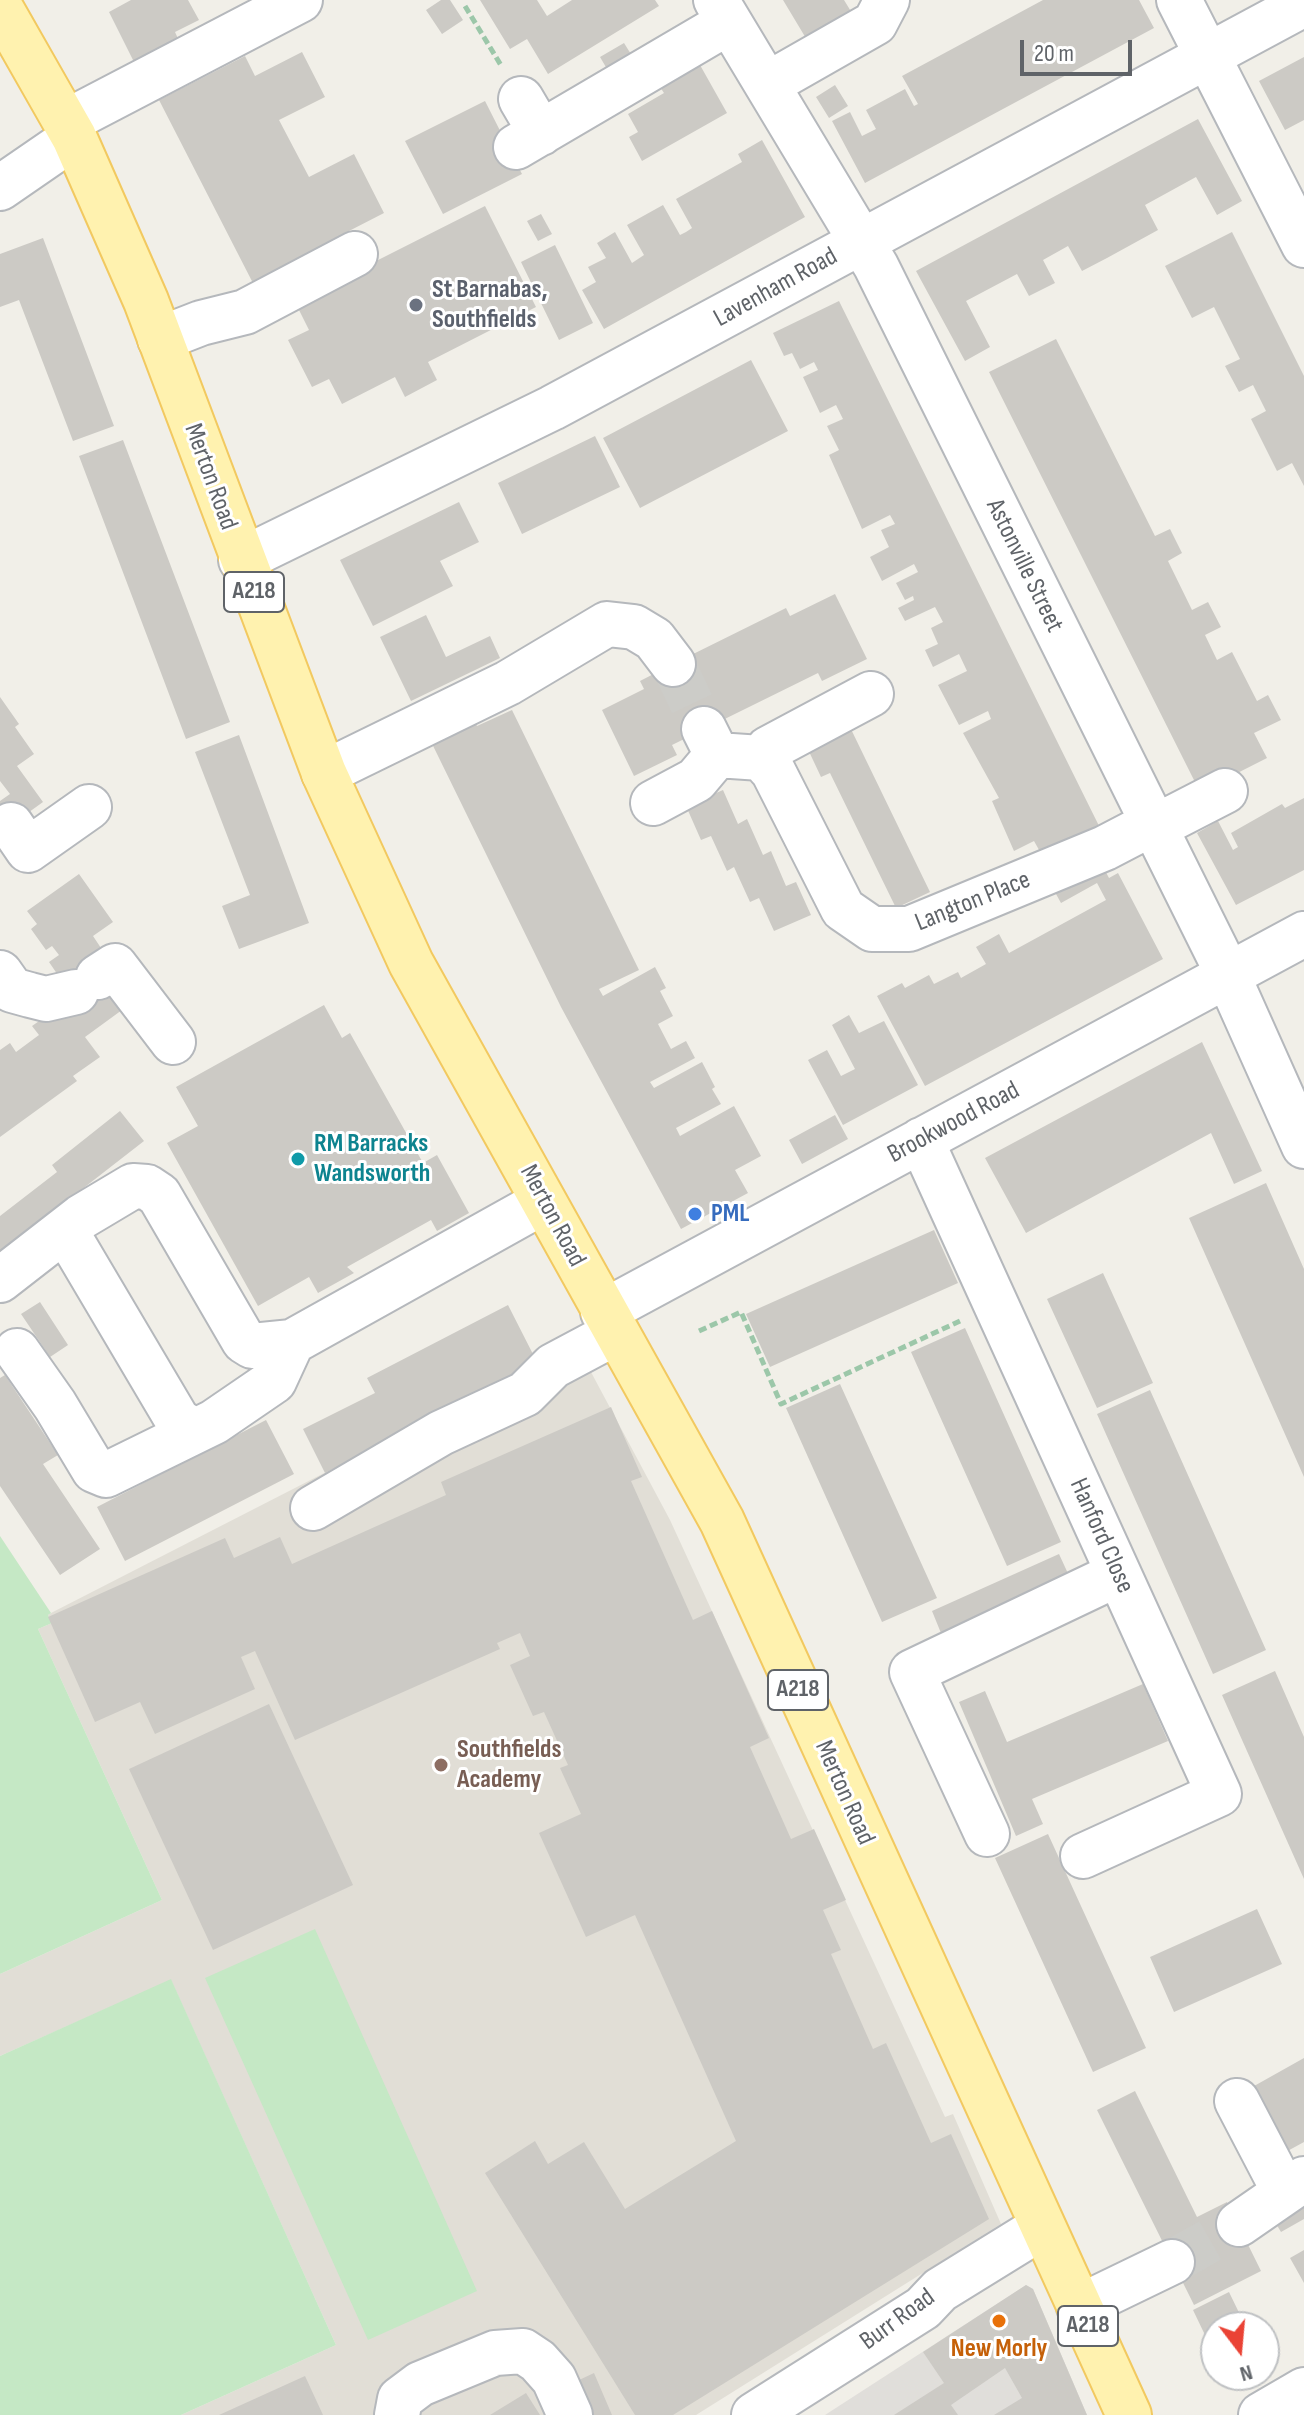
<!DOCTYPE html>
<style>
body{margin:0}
#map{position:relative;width:1304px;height:2415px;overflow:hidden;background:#f1efe8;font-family:"Sofia Sans Condensed",sans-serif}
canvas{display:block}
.north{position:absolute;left:1200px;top:2311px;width:80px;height:80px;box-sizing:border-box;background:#fff;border:2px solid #bfc1c3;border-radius:50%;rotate:164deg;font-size:22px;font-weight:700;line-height:32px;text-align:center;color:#5f6368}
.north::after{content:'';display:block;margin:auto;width:28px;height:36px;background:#ea4335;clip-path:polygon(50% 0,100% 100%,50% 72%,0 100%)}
.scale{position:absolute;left:1020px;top:40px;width:112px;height:36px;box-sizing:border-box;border:4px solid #5f6368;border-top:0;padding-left:10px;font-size:24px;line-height:28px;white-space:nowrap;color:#5f6368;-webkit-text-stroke:6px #fff;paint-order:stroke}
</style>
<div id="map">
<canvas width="1304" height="2415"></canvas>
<div class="north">N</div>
<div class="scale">20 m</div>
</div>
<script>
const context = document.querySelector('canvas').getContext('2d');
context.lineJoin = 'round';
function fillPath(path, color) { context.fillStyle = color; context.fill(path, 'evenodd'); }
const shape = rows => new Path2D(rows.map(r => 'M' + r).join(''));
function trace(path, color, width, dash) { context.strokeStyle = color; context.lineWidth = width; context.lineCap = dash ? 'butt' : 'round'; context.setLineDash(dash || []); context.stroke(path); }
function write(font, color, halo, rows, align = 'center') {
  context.font = font + ' "Sofia Sans Condensed",sans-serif'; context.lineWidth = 6; context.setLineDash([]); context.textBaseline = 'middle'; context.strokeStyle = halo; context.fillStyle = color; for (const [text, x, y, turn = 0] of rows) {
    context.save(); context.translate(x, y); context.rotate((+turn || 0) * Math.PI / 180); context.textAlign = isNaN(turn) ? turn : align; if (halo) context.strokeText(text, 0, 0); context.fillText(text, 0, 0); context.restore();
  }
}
const industrial = shape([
 [1026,2285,1033,2289,1087,2415,825,2415]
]);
const education = shape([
 [576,1344,670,1520,945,2117,953,2114,1001,2224,696,2415,181,2415,336,2345,171,1980,0,2056,0,1974,162,1900,38,1629,52,1623,48,1615,51,1613]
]);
const green = shape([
 [0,1536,51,1613,48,1615,52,1623,38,1629,162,1900,0,1974],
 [315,1929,477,2291,368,2340,205,1978],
 [171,1979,336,2345,181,2415,0,2415,0,2056]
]);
const building = shape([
 [131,0,188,0,199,20,175,32,180,43,136,66,109,12],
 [441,0,450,0,463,20,442,34,426,10],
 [480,0,537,0,547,16,572,0,655,0,659,6,548,74,527,39,510,49],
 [783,0,844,0,855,18,810,45],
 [1043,0,1139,0,1154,28,865,183,832,121,850,112,862,136,876,129,866,110,905,89,914,106,918,104,902,76],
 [624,43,634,59,610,74,600,57],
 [302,52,325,97,279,120,309,177,354,154,384,213,349,231,354,240,256,289,159,100,245,56,255,76],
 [1304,57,1304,120,1285,130,1259,81],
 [700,65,727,113,642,161,629,137,638,132,628,114,664,93,660,87],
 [835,85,848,106,829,118,816,97],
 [485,101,522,174,443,214,405,141],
 [1198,119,1242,201,1217,215,1196,177,1145,205,1158,230,1107,258,1082,271,1068,246,1043,260,1055,283,1029,296,1017,274,966,301,990,347,965,361,916,271],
 [762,140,805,217,604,329,582,290,596,282,588,267,606,258,597,243,615,232,632,263,644,255,627,225,663,205,680,235,686,232,692,228,676,199,742,162,738,154],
 [485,206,536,307,428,362,437,380,405,397,395,377,342,404,329,379,312,387,288,340,309,330,295,302],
 [541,214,552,234,538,241,527,221],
 [1232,232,1304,376,1304,486,1292,463,1277,471,1251,419,1266,411,1253,385,1239,392,1225,366,1240,359,1214,307,1192,318,1165,266],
 [43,238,114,426,73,441,19,300,0,307,0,254],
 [555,245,593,323,559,340,521,262],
 [839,301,1105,838,1043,857,1034,841,1014,851,992,801,999,798,963,733,991,719,988,711,959,725,938,685,967,671,959,654,933,667,925,650,938,644,931,628,943,622,935,607,905,621,898,608,914,600,913,596,905,600,896,583,918,572,914,564,882,581,870,557,889,547,881,530,895,524,890,515,862,529,829,455,839,450,827,426,843,419,836,405,820,413,803,377,818,370,814,362,800,369,792,353,784,356,773,333],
 [1056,339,1155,536,1170,529,1182,553,1168,561,1192,610,1208,602,1221,627,1205,635,1217,660,1232,652,1257,701,1268,695,1281,720,1254,733,1267,758,1200,792,989,372],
 [751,360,788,431,640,508,603,438],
 [595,436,620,487,522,534,498,483],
 [123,440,230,722,186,739,79,456],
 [459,502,479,542,440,561,453,586,373,626,340,560],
 [835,594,867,659,822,681,818,673,672,745,677,755,634,776,602,710,644,689,640,681,673,664,786,608,790,616],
 [426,615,446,657,490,636,500,658,411,701,380,637],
 [458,688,477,726,512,710,639,970,599,989,603,996,655,967,666,988,660,991,673,1016,658,1024,671,1049,686,1041,695,1058,650,1082,654,1088,702,1062,715,1087,712,1089,721,1104,676,1128,680,1136,734,1106,761,1156,735,1170,748,1193,681,1229,561,1007,415,709],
 [0,697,19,724,15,727,34,754,17,766,43,802,0,833,0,801,10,794,0,781],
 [848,723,930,892,896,908,830,773,821,777,805,743],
 [239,735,309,923,239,949,222,906,250,895,195,752],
 [723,790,738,824,747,819,763,855,771,851,786,886,796,882,811,915,774,931,759,898,750,902,734,867,727,871,711,836,701,840,686,806],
 [1304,798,1304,870,1236,905,1197,833,1218,821,1233,850,1238,847,1231,833,1282,804,1285,808],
 [1099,859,1109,878,1118,873,1163,959,925,1086,877,996,902,983,905,988,929,975,934,984,958,972,961,978,986,964,976,947,999,934,1009,953,1106,900,1097,883,1061,903,1051,885],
 [79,874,113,922,93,936,105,954,122,1010,85,1037,100,1057,73,1076,77,1081,0,1137,0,1050,10,1043,16,1052,39,1035,32,1026,62,1005,64,984,49,962,59,955,52,946,46,950,31,929,37,924,27,911],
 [324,1005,342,1038,350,1033,423,1163,437,1155,469,1213,437,1231,431,1220,347,1267,354,1273,318,1293,309,1277,258,1306,167,1143,198,1126,176,1087],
 [849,1015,859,1033,884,1021,918,1085,843,1125,808,1060,827,1050,841,1076,855,1069,832,1025],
 [1202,1042,1262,1171,1234,1184,1211,1133,1026,1233,985,1158],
 [120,1111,144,1141,0,1253,0,1216,57,1172,52,1165],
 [835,1115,848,1139,802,1164,789,1140],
 [1266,1183,1304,1269,1304,1477,1189,1218],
 [934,1230,958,1283,770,1367,746,1314],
 [1103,1273,1153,1383,1097,1408,1047,1299],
 [40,1302,68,1345,50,1357,21,1314],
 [508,1305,538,1364,325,1473,303,1429,375,1393,367,1378],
 [965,1328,1061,1542,1007,1566,911,1352],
 [5,1375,58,1455,43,1464,100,1549,60,1575,0,1486,0,1378],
 [840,1384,937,1598,882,1622,786,1408],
 [1150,1390,1266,1650,1213,1674,1097,1414],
 [611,1407,642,1477,631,1481,693,1620,712,1611,769,1738,750,1747,791,1839,814,1829,846,1900,823,1910,841,1950,831,1954,873,2049,886,2043,931,2143,951,2134,989,2219,673,2415,635,2415,485,2173,535,2141,548,2164,584,2142,625,2209,736,2141,635,1915,586,1937,539,1833,581,1814,560,1768,568,1765,544,1712,533,1716,510,1665,530,1656,520,1633,497,1643,500,1649,295,1740,255,1651,241,1657,255,1689,155,1734,140,1702,95,1722,48,1617,225,1538,234,1558,280,1537,292,1564,446,1495,441,1482],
 [266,1420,294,1474,125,1561,97,1507],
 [1059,1554,1071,1580,943,1638,932,1611],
 [1275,1671,1304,1737,1304,1879,1222,1695],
 [1143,1684,1168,1741,1032,1799,1043,1824,1016,1836,959,1702,985,1691,1007,1742],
 [269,1704,353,1885,213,1950,129,1769],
 [1048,1834,1146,2048,1093,2072,995,1858],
 [1257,1909,1282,1964,1174,2012,1150,1957],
 [1304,2058,1304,2142,1282,2154,1247,2090],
 [1135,2091,1197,2217,1227,2202,1261,2271,1194,2305,1097,2110],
 [1304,2199,1304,2219,1281,2232,1272,2217],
 [1304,2250,1304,2283,1290,2258],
 [1026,2285,1033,2289,1087,2415,994,2415,1022,2398,1005,2368,951,2405,958,2415,894,2415,944,2383,923,2352],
 [1229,2292,1246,2327,1216,2327,1216,2358,1193,2310],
 [594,2373,612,2415,591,2415,577,2381],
 [1224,2375,1263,2375,1231,2390],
 [305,2376,323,2415,219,2415],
 [526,2393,540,2415,490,2415]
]);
const minorTunnel = shape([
 [673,664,704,729],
 [1172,2262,1239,2224]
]);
const path = shape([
 [465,6,502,67],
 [699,1331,741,1312,781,1404,960,1321]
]);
const minor = shape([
 [716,0,876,266,1219,956,1304,1146],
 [1179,0,1304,245],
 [768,84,875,23,887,0],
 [521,99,541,133],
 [66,122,300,0],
 [516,147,729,22],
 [0,188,74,137],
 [160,339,201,323,245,312,355,254],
 [241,560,552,408,1304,4],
 [704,729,717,755,761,758,773,771,843,909,872,929,909,929,1105,848,1153,823],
 [761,758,768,749,871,694],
 [324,773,508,683,607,624,634,627,654,639,673,664],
 [653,803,696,780,717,755],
 [11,825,28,850,89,807],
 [1155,827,1225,791],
 [0,973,12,990,30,995,46,999,76,992],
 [98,977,115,966,173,1042],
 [921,1140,1219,1794,1083,1856],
 [65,1230,178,1421,195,1431],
 [0,1280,81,1217,133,1186,147,1187,159,1195,244,1341,252,1346,292,1342,543,1202],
 [603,1312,1304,934],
 [17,1351,55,1405,94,1470,106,1475,214,1422,274,1381,292,1342],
 [313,1508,441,1433,525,1394,553,1366,615,1333],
 [987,1834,912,1672,1118,1574],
 [1237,2101,1284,2191],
 [1239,2224,1304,2179],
 [1079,2307,1172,2262],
 [397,2415,400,2399,420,2384,495,2353,523,2351,538,2361,554,2379,570,2415],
 [754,2415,923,2308,940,2290,1042,2227],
 [1261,2415,1304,2390]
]);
const major = shape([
 [0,7,74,137,146,301,324,773,411,963,722,1521,1129,2415]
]);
const markers = [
 [416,305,8,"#6b7280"],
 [298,1159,8,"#0f9aa8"],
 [695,1214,8,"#3f7fe0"],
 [441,1765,8,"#8d6e63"],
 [999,2321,8,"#e8710a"]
];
const shields = [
 [254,592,60],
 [798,1690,60],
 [1088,2326,60]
];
const shieldNames = [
 ["A218",254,592],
 ["A218",798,1690],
 ["A218",1088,2326]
];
const streetNames = [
 ["Lavenham Road",776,288,-29],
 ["Merton Road",210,477,70],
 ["Astonville Street",1024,566,64],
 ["Langton Place",973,902,-22],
 ["Brookwood Road",954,1123,-28],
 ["Merton Road",552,1216,62],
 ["Hanford Close",1101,1536,66],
 ["Merton Road",844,1793,66],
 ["Burr Road",898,2320,-36]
];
const worshipNames = [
 ["St Barnabas,",432,290],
 ["Southfields",432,320]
];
const cultureNames = [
 ["RM Barracks",314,1144],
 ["Wandsworth",314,1174]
];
const shopNames = [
 ["PML",711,1214]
];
const educationNames = [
 ["Southfields",457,1750],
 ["Academy",457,1780]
];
const foodNames = [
 ["New Morly",999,2349]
];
fillPath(industrial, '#e0deda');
fillPath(education, '#e1ded6');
fillPath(green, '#c5e8c5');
fillPath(building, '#cccac5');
trace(minorTunnel, '#ccccc8', 44, [44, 22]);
trace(minor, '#b5b8bc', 48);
trace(major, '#f2c960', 48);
trace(path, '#9cc7a9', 5, [8, 4]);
trace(minor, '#fff', 44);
trace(major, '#fff2af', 44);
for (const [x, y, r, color] of markers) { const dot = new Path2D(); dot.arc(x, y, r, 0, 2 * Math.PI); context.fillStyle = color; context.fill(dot); trace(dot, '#fff', 3); }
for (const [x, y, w] of shields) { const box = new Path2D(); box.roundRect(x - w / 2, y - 20, w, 40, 6); context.fillStyle = '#fff'; context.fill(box); trace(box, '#5f6368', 2); }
write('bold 24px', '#5f6368', null, shieldNames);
write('26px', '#5f6368', '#fff', streetNames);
write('bold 26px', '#5b616d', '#fff', worshipNames, 'left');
write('bold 26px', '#0d838f', '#fff', cultureNames, 'left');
write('bold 26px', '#366cbe', '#fff', shopNames, 'left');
write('bold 26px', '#785e54', '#fff', educationNames, 'left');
write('bold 26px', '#c56008', '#fff', foodNames);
</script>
